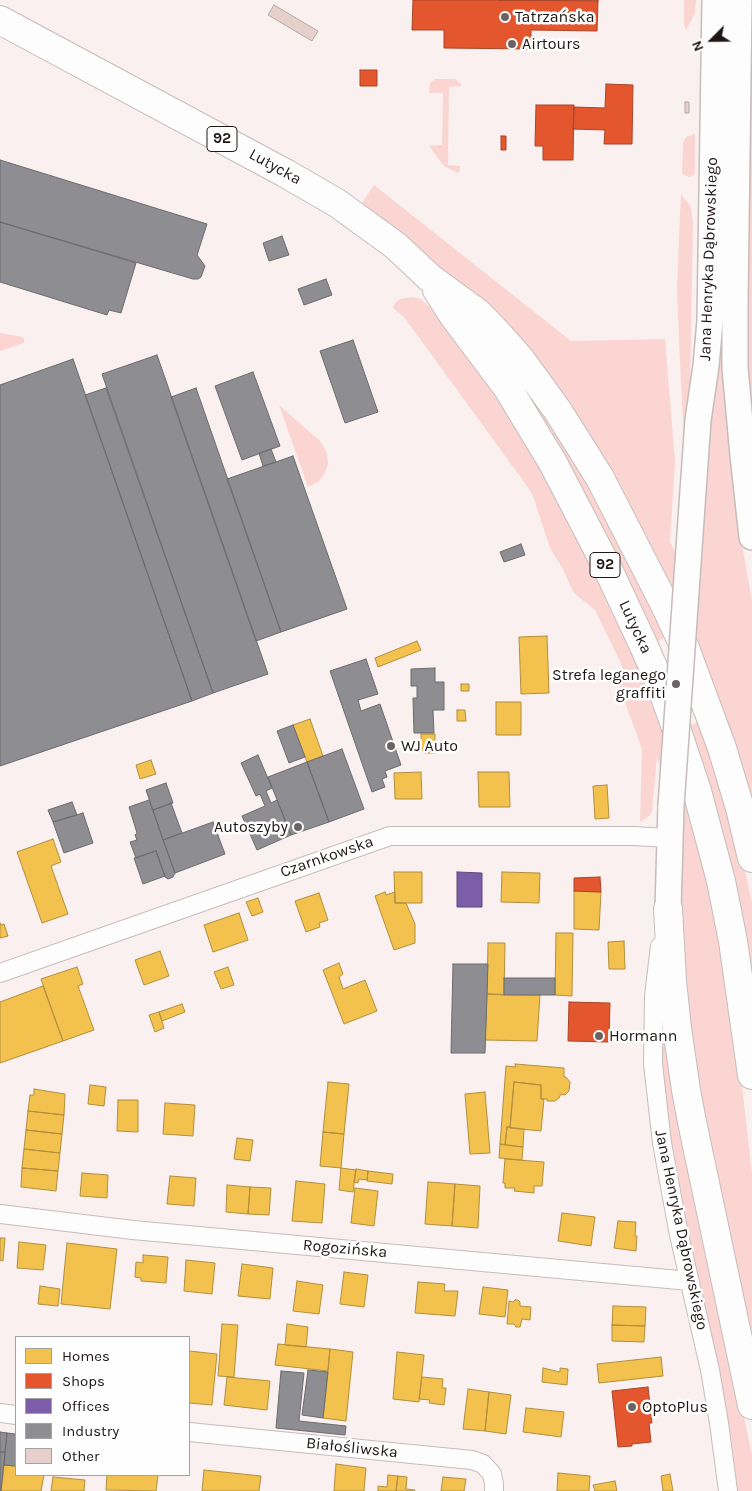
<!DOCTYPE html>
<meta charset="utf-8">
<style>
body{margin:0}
#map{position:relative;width:752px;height:1491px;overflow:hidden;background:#faf0ef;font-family:Karla,sans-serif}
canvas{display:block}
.legend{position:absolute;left:15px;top:1336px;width:175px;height:140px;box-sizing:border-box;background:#fefefe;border:1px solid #a4a2a1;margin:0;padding:6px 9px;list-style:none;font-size:15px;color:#1e1716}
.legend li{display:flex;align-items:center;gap:10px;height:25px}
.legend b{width:25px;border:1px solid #a4a2a1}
.north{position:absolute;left:687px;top:15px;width:50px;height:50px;-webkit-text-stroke:4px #fefefe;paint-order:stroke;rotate:247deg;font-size:14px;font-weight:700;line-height:20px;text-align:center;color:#1e1716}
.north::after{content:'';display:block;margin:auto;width:18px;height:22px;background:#1e1716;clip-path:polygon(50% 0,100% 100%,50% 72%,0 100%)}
</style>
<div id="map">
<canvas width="752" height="1491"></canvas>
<ul class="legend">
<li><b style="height:14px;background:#f2c14e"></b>Homes</li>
<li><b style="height:14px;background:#e4572e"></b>Shops</li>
<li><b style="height:14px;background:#7b5ea7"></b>Offices</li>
<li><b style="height:14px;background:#8d8d92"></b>Industry</li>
<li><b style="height:14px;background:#e7cfcc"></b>Other</li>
</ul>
<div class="north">N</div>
</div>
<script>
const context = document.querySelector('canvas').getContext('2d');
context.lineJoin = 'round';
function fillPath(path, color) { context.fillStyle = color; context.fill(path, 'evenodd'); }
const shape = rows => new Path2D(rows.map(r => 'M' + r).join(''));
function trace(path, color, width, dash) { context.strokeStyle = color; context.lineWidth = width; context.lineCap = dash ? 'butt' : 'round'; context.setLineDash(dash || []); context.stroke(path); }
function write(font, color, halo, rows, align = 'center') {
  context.font = font + ' Karla,sans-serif'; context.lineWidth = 5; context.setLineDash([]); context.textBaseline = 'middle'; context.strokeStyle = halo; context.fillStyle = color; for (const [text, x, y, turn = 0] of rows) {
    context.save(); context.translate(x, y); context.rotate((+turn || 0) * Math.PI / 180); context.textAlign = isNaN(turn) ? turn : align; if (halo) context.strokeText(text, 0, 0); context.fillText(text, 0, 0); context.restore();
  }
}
const green = shape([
 [684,0,696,0,695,13,686,30,684,24],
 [751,0,752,0,752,448,747,397,747,133],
 [435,79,455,79,461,84,461,86,449,87,448,165,460,166,460,170,458,173,444,166,429,146,442,145,443,93,429,93,430,83],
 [695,134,695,172,693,175,689,177,682,174,683,143,686,137],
 [374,185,571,341,665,339,675,462,670,542,696,596,722,202,734,474,742,545,752,601,752,809,696,645,459,283,362,203],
 [681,194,691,207,693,223,690,390,684,442,680,362,677,290],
 [412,297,420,299,427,304,461,345,477,365,537,456,635,652,679,772,716,912,740,1069,752,1174,752,1355,704,1131,680,954,680,845,683,845,657,757,652,811,649,816,640,822,642,749,619,686,618,679,623,669,620,661,595,610,574,593,571,587,563,569,550,548,533,496,527,486,404,317,393,308,395,303,400,299],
 [0,333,23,337,24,340,24,343,0,351],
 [507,365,563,437,668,636,654,643],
 [279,405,320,441,327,453,328,464,325,473,319,481,308,487],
 [702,721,739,846,752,902,752,993,687,726],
 [662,1008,689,1156,752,1455,752,1491,734,1491,670,1146,662,1068]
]);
const homes = shape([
 [547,636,549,693,521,694,519,637,547,636],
 [417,641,421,650,378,667,375,658,417,641],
 [461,684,469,684,469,691,461,691,461,684],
 [496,702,521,702,521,735,496,735,496,702],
 [457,710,465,710,466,721,457,721,457,710],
 [310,719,323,756,307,762,293,725,310,719],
 [421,734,435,734,435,753,424,753,421,748,421,734],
 [151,760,156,774,140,779,136,765,151,760],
 [421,772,422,799,395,799,394,773,421,772],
 [478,772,509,772,510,807,479,807,478,772],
 [607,785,609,818,595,819,593,786,607,785],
 [53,839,61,862,51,866,68,914,42,923,17,852,53,839],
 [394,872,422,872,422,903,395,903,394,872],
 [502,872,540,873,539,903,501,902,502,872],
 [574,891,601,892,599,930,574,929,574,891],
 [385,892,386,895,395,892,395,903,406,903,415,924,415,943,394,950,375,896,385,892],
 [319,893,328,920,319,923,320,927,306,932,295,901,319,893],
 [258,898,263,912,252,916,246,902,258,898],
 [239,913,248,940,213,952,204,925,239,913],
 [0,923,1,925,4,924,8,936,0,938,0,923],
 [556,933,573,933,572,996,555,995,556,933],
 [624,941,625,969,609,969,608,942,624,941],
 [488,943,505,943,504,995,487,994,488,943],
 [160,951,169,976,144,985,135,960,160,951],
 [339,963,343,974,339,977,343,989,365,980,377,1011,344,1024,323,970,339,963],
 [77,967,83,984,78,986,94,1030,63,1041,41,979,77,967],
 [228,967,234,985,221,989,214,972,228,967],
 [43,986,63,1041,0,1063,0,1002,43,986],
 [487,994,540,995,537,1041,485,1040,487,994],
 [182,1004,185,1012,162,1021,159,1012,182,1004],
 [159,1012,164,1028,155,1032,149,1015,159,1012],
 [515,1064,564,1068,564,1077,566,1077,570,1082,569,1091,565,1095,561,1094,559,1098,555,1101,547,1101,547,1099,541,1099,541,1085,514,1082,510,1127,507,1127,505,1145,500,1144,506,1066,516,1067,515,1064],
 [328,1082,349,1084,344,1134,323,1132,328,1082],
 [514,1082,541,1085,541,1099,544,1099,541,1131,510,1128,514,1082],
 [90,1085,106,1087,104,1106,88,1104,90,1085],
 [34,1089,65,1094,64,1115,28,1111,30,1095,34,1095,34,1089],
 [485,1092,490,1153,470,1154,465,1094,485,1092],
 [118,1100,138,1100,138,1132,117,1131,118,1100],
 [165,1103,195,1105,193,1136,163,1134,165,1103],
 [28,1111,64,1115,62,1134,26,1130,28,1111],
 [507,1127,524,1129,523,1147,505,1145,507,1127],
 [26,1130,62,1134,60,1153,24,1149,26,1130],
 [323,1132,344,1134,341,1168,320,1166,323,1132],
 [237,1138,253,1140,250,1161,234,1159,237,1138],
 [500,1144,523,1147,522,1160,499,1158,500,1144],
 [24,1149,60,1153,58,1171,22,1168,24,1149],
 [505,1159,544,1162,542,1186,534,1186,534,1193,514,1191,515,1188,505,1188,505,1183,503,1183,505,1159],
 [22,1168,58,1171,56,1191,21,1187,22,1168],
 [341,1168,356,1170,353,1192,339,1190,341,1168],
 [356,1169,368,1171,367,1180,359,1179,358,1183,354,1182,356,1169],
 [368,1171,393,1174,392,1184,367,1181,368,1171],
 [82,1173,108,1175,107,1198,80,1196,82,1173],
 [170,1176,196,1178,194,1206,167,1204,170,1176],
 [296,1181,325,1184,322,1223,292,1221,296,1181],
 [428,1182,455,1184,452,1226,425,1224,428,1182],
 [455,1184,480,1186,478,1228,452,1226,455,1184],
 [227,1185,250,1187,248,1214,226,1212,227,1185],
 [250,1187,271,1188,269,1215,248,1214,250,1187],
 [355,1188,378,1191,374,1226,351,1223,355,1188],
 [562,1213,595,1217,591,1246,558,1241,562,1213],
 [618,1221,636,1222,635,1236,637,1236,636,1251,614,1248,618,1221],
 [0,1238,5,1238,3,1261,0,1260,0,1238],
 [19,1242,46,1245,43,1270,17,1268,19,1242],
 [67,1243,117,1249,110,1309,61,1304,67,1243],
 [143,1255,168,1257,166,1283,141,1281,141,1278,135,1277,136,1262,143,1263,143,1255],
 [186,1260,215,1263,212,1294,184,1291,186,1260],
 [242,1264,273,1268,270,1299,238,1296,242,1264],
 [344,1272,368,1275,364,1307,340,1304,344,1272],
 [297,1281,323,1285,319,1314,293,1311,297,1281],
 [418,1282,445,1284,444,1291,458,1291,455,1316,415,1313,418,1282],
 [40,1286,60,1289,58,1306,38,1304,40,1286],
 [483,1287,508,1290,505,1317,479,1314,483,1287],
 [515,1300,518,1300,520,1302,520,1306,531,1307,530,1320,522,1319,520,1327,516,1327,514,1324,507,1324,509,1301,513,1302,515,1300],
 [613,1306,646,1307,645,1326,612,1325,613,1306],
 [222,1324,238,1325,234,1377,218,1376,222,1324],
 [287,1324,308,1327,306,1347,285,1345,287,1324],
 [612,1325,645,1326,644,1342,612,1341,612,1325],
 [278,1344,330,1349,328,1371,275,1365,278,1344],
 [330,1349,353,1352,346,1421,323,1418,330,1349],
 [189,1351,217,1354,212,1405,189,1403,189,1351],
 [397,1352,424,1355,419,1402,393,1399,397,1352],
 [661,1357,663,1376,599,1383,597,1364,661,1357],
 [543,1368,560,1372,560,1368,568,1369,567,1385,542,1382,543,1368],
 [227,1377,270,1381,267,1410,224,1405,227,1377],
 [422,1377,443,1379,442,1388,446,1388,444,1405,429,1403,430,1400,419,1399,422,1377],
 [468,1389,489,1392,485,1431,463,1429,468,1389],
 [489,1392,511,1395,506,1434,485,1431,489,1392],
 [526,1408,564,1412,561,1437,523,1432,526,1408],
 [336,1464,366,1468,364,1491,334,1491,336,1464],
 [4,1465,16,1466,16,1475,44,1475,41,1491,1,1491,4,1465],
 [204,1470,261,1476,259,1491,202,1491,204,1470],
 [558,1473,590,1476,589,1491,557,1491,558,1473],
 [670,1474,673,1491,663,1491,661,1476,670,1474],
 [107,1475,158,1475,156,1491,106,1490,107,1475],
 [388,1475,398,1476,396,1491,378,1491,378,1486,387,1487,388,1475],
 [398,1476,407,1477,406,1489,415,1490,415,1491,396,1491,398,1476],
 [53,1477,85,1480,84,1491,51,1491,53,1477],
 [443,1477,466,1479,464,1491,441,1491,443,1477],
 [615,1481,617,1491,595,1491,593,1485,615,1481]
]);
const shops = shape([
 [413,0,598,0,597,31,531,30,531,49,444,48,444,30,412,30,413,0],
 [499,0,598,0,598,1,499,0],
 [360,70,377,70,377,86,360,86,360,70],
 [606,84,633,85,632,144,604,144,605,130,573,129,574,107,605,108,606,84],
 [536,105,574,105,573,160,543,160,543,146,535,146,536,105],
 [501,136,506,136,506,150,501,150,501,136],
 [600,877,601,892,574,891,574,878,600,877],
 [569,1002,610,1003,609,1042,568,1041,569,1002],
 [648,1387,652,1423,649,1423,651,1442,632,1444,632,1446,618,1447,612,1391,648,1387]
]);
const offices = shape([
 [457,872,482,873,482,907,457,907,457,872]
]);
const industry = shape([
 [0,160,207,224,197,255,205,266,201,277,198,279,193,279,0,222,0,160],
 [0,222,136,263,121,313,109,310,107,315,0,282,0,222],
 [282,236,289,255,269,261,263,243,282,236],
 [326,279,332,295,304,305,298,289,326,279],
 [353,340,378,412,345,423,320,351,353,340],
 [157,355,268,674,213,693,102,374,157,355],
 [73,359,192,701,0,766,0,385,73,359],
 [253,372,280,446,242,460,215,386,253,372],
 [106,388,213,693,192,701,85,395,106,388],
 [196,388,281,632,256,641,171,397,196,388],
 [271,449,276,462,263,466,259,453,271,449],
 [293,456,347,609,281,632,227,479,293,456],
 [521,544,525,555,504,562,500,552,521,544],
 [366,659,378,694,358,700,361,711,380,704,401,765,385,771,387,777,382,779,385,787,372,792,330,671,366,659],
 [435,668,435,682,444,682,444,710,433,710,434,733,414,733,413,698,417,698,417,686,411,686,411,669,435,668],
 [293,725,305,757,289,763,277,731,293,725],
 [342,749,364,809,329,822,307,762,342,749],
 [258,755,272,788,266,791,271,803,277,800,291,835,257,850,242,816,265,806,260,794,256,796,241,763,258,755],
 [307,762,329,822,291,835,268,777,307,762],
 [166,783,173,803,153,810,146,790,166,783],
 [149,800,175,873,173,877,168,879,165,877,156,851,136,858,130,842,137,840,135,835,137,833,129,807,149,800],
 [72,802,77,815,53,822,48,810,72,802],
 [171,803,182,833,163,840,153,810,171,803],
 [83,813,93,843,64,853,53,822,83,813],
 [213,822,225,854,175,873,163,840,213,822],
 [156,851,165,876,143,884,134,858,156,851],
 [453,964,488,964,485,1053,451,1053,453,964],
 [504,978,555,978,555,995,504,995,504,978],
 [308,1370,328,1372,323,1418,302,1415,308,1370],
 [281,1371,304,1373,299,1421,346,1426,345,1435,276,1428,281,1371],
 [0,1432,7,1433,5,1452,0,1452,0,1432],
 [7,1433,16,1434,16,1466,4,1465,7,1433],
 [0,1452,5,1452,1,1491,0,1491,0,1452]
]);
const building = shape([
 [274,5,318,31,312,41,268,15,274,5],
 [685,102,689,102,689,113,685,113,685,102]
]);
const minor = shape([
 [660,946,654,996,653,1064,662,1143,679,1235,710,1370,719,1423,728,1491],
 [0,973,390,836,633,836,669,838],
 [0,1214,133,1230,690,1281],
 [0,1413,16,1415],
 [189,1432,472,1460,483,1464,492,1474,494,1484,494,1491]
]);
const secondary = shape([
 [739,0,735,301,735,368,743,455,752,537],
 [687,577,698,420,706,366,710,321,715,0],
 [668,909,671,806]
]);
const primary = shape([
 [0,20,285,173,337,203,396,246,430,278,478,313,500,336,521,360,558,411,600,478,665,605,685,648,722,748,740,808,752,858],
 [437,290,453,315,507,387,553,463,606,565,643,644,660,683,674,722,697,791,721,881,733,941,752,1075],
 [668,909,672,981,677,1028,686,1090,692,1122,752,1405]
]);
const secondaryBridge = shape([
 [671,806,687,577]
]);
const markers = [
 [505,17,5,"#6b6362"],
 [512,44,5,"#6b6362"],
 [676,684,5,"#6b6362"],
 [391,746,5,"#6b6362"],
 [298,827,5,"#6b6362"],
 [599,1036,5,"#6b6362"],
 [632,1407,5,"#6b6362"]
];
const shields = [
 [222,139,30],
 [605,565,30]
];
const shieldNames = [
 ["92",222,139],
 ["92",605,565]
];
const poiNames = [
 ["Tatrzańska",515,17],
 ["Airtours",522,44],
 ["Strefa leganego",666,675,"right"],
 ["graffiti",666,693,"right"],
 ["WJ Auto",401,746],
 ["Autoszyby",288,827,"right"],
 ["Hormann",609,1036],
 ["OptoPlus",642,1407]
];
const streetNames = [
 ["Lutycka",275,167,29],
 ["Jana Henryka Dąbrowskiego",709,259,-88],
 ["Lutycka",635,627,65],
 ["Czarnkowska",327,857,-19],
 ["Jana Henryka Dąbrowskiego",681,1230,78],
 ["Rogozińska",345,1249,5],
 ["Białośliwska",352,1448,6]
];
fillPath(green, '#fad5d1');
fillPath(homes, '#f2c14e');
trace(homes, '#b28e3d', 1);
fillPath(shops, '#e4572e');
trace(shops, '#a94427', 1);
fillPath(offices, '#7b5ea7');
trace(offices, '#5f497c', 1);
fillPath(industry, '#8d8d92');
trace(industry, '#6c6a6d', 1);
fillPath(building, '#e7cfcc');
trace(building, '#b2aaa9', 1);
trace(minor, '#c5bcbb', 20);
trace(secondary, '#c5bcbb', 28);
trace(primary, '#c5bcbb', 30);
trace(minor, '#fefdfd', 18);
trace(secondary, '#fefdfd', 25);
trace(primary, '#fefdfd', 28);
trace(secondaryBridge, '#c5bcbb', 28, []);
trace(secondaryBridge, '#fefdfd', 25);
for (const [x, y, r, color] of markers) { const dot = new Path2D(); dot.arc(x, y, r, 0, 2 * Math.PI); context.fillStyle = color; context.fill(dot); trace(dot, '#fefefe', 2); }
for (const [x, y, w] of shields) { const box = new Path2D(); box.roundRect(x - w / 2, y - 12.5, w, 25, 4); context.fillStyle = '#fefefe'; context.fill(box); trace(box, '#1e1716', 1); }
write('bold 15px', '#1e1716', null, shieldNames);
write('16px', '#1e1716', '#fefefe', poiNames, 'left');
write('16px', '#1e1716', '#fefefe', streetNames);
</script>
